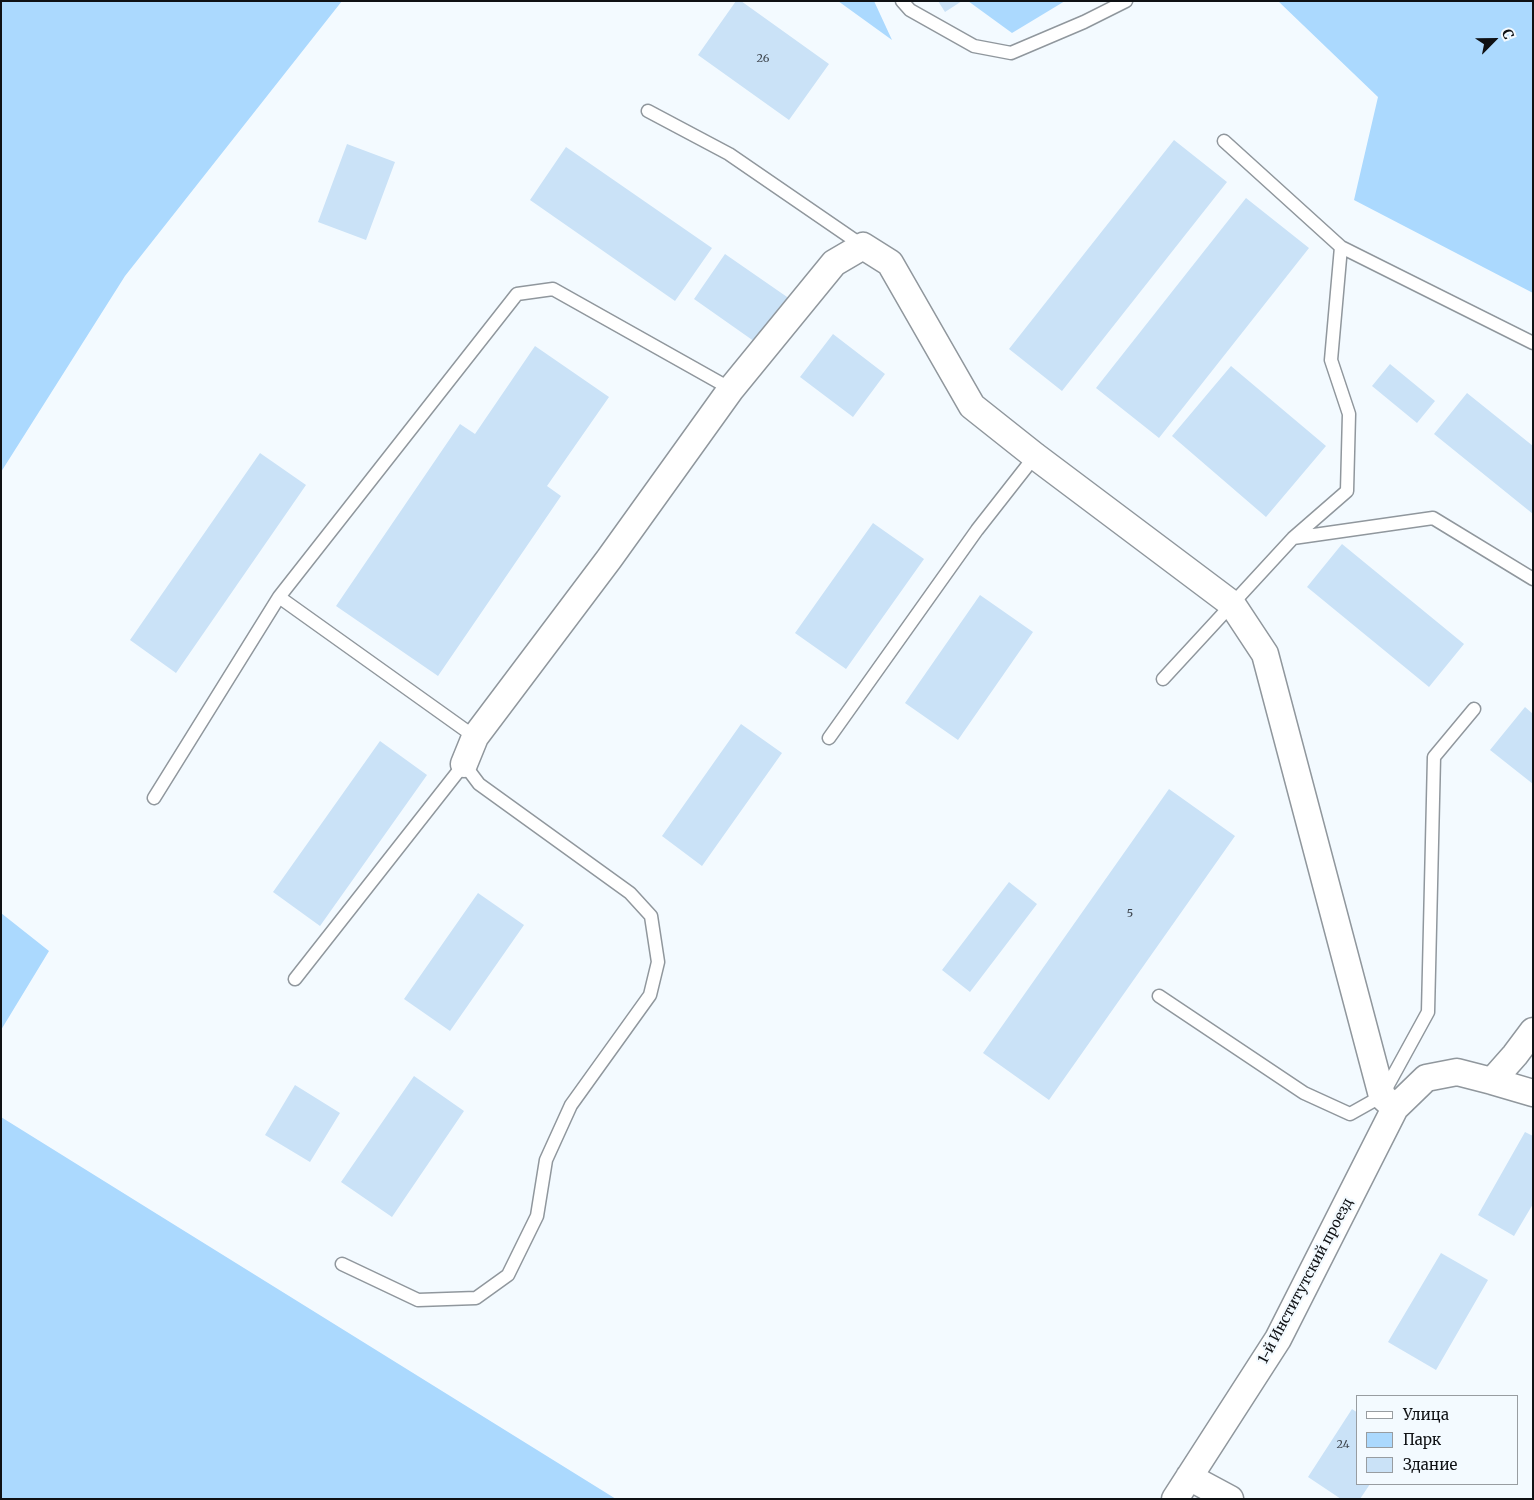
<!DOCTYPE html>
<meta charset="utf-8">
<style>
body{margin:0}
#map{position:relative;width:1534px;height:1500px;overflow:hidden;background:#f3faff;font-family:Merriweather,serif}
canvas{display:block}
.frame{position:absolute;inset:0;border:2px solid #0f1114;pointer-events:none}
.legend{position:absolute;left:1356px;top:1395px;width:162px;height:90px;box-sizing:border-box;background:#f3faff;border:1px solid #989da1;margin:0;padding:6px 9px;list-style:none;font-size:15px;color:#0f1114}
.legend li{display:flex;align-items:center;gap:10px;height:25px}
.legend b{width:25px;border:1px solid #989da1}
.north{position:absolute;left:1469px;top:15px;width:50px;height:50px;-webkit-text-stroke:4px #f3faff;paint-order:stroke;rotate:67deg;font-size:14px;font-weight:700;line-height:20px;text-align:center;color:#0f1114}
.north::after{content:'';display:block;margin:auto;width:18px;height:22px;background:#0f1114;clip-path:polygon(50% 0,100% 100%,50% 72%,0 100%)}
</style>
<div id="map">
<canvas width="1534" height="1500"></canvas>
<div class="frame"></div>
<ul class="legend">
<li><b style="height:6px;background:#fff"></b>Улица</li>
<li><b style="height:14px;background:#abd9fe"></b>Парк</li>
<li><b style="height:14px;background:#cae2f7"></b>Здание</li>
</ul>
<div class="north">С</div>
</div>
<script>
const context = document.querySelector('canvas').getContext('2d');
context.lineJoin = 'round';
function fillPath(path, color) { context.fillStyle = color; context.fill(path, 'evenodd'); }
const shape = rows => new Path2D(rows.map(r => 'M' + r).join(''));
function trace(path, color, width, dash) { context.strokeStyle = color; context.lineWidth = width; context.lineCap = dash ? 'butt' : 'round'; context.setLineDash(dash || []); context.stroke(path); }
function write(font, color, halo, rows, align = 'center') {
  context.font = font + ' Merriweather,serif'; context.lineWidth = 4.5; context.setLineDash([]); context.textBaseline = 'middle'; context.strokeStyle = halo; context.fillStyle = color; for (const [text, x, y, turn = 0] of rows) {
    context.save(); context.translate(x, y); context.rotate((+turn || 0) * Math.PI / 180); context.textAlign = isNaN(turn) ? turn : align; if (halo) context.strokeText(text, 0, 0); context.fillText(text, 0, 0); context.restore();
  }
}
const green = shape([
 [1,1,342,1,125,276,1,472],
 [838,1,874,1,892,40],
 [968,1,1065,1,1012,33],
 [1278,1,1533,1,1533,293,1354,200,1378,97],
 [1,913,49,951,1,1030],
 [1,1117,157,1214,616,1499,1,1499]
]);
const building = shape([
 [736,1,741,1,829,64,789,120,698,55],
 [938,1,962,1,945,12],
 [1174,140,1227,182,1062,391,1009,349],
 [347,144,395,162,366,240,318,222],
 [566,147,712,248,675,301,530,200],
 [1246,198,1309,248,1159,438,1096,388],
 [725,254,790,299,758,344,694,299],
 [833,334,885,374,853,417,800,377],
 [535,346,609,397,547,486,561,496,438,676,336,606,460,424,475,434],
 [1390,364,1435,401,1417,423,1372,386],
 [1231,366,1326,446,1266,517,1172,436],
 [1467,393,1533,446,1533,514,1434,434],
 [260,453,306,485,176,673,130,640],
 [873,523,924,559,846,669,795,633],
 [1342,544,1464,644,1429,687,1307,587],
 [980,595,1033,632,958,740,905,703],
 [1525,707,1533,714,1533,784,1490,750],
 [741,724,782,753,702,866,662,836],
 [380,741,427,775,320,926,273,892],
 [1169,789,1235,836,1049,1100,983,1053],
 [1009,882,1037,904,970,992,942,970],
 [478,893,524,925,450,1031,404,999],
 [414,1076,464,1111,392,1217,341,1182],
 [295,1085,340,1113,310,1162,265,1135],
 [1525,1132,1533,1136,1533,1204,1514,1236,1478,1215],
 [1441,1253,1488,1280,1436,1370,1388,1342],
 [1352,1409,1358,1413,1358,1484,1370,1484,1360,1499,1341,1499,1308,1477]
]);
const lane = shape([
 [902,1,910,10,974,46,1011,53,1084,22,1126,1],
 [648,111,729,154,863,246],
 [1224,141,1341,247,1533,343],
 [1293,538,1433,518,1533,579],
 [1163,679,1293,538,1347,491,1349,414,1331,360,1341,247],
 [475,737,279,597,517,294,553,289,731,389],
 [829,738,977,530,1035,456],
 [154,798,279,597],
 [295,979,464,764,479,784,630,893,651,916,658,962,650,995,571,1105,546,1160,537,1216,508,1275,476,1298,418,1300,342,1264],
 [1159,996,1304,1093,1350,1114,1382,1096,1428,1012,1434,757,1474,709]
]);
const street = shape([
 [464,764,475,737,609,559,731,389,834,263,863,246,890,263,972,406,1035,456,1232,604,1265,654,1382,1096,1395,1108],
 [1492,1081,1515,1055,1533,1031],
 [1189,1477,1230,1499],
 [1175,1499,1278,1339,1395,1108,1426,1078,1457,1072,1492,1081,1533,1093]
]);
const numberNames = [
 ["26",763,59],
 ["5",1130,914],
 ["24",1343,1445]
];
const streetNames = [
 ["1-й Институтский проезд",1306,1281,-62]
];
fillPath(green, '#abd9fe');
fillPath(building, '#cae2f7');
trace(lane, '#90979d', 15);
trace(street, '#90979d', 29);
trace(lane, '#fff', 12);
trace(street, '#fff', 26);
write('11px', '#3e454d', null, numberNames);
write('14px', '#0f1114', '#f3faff', streetNames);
</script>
